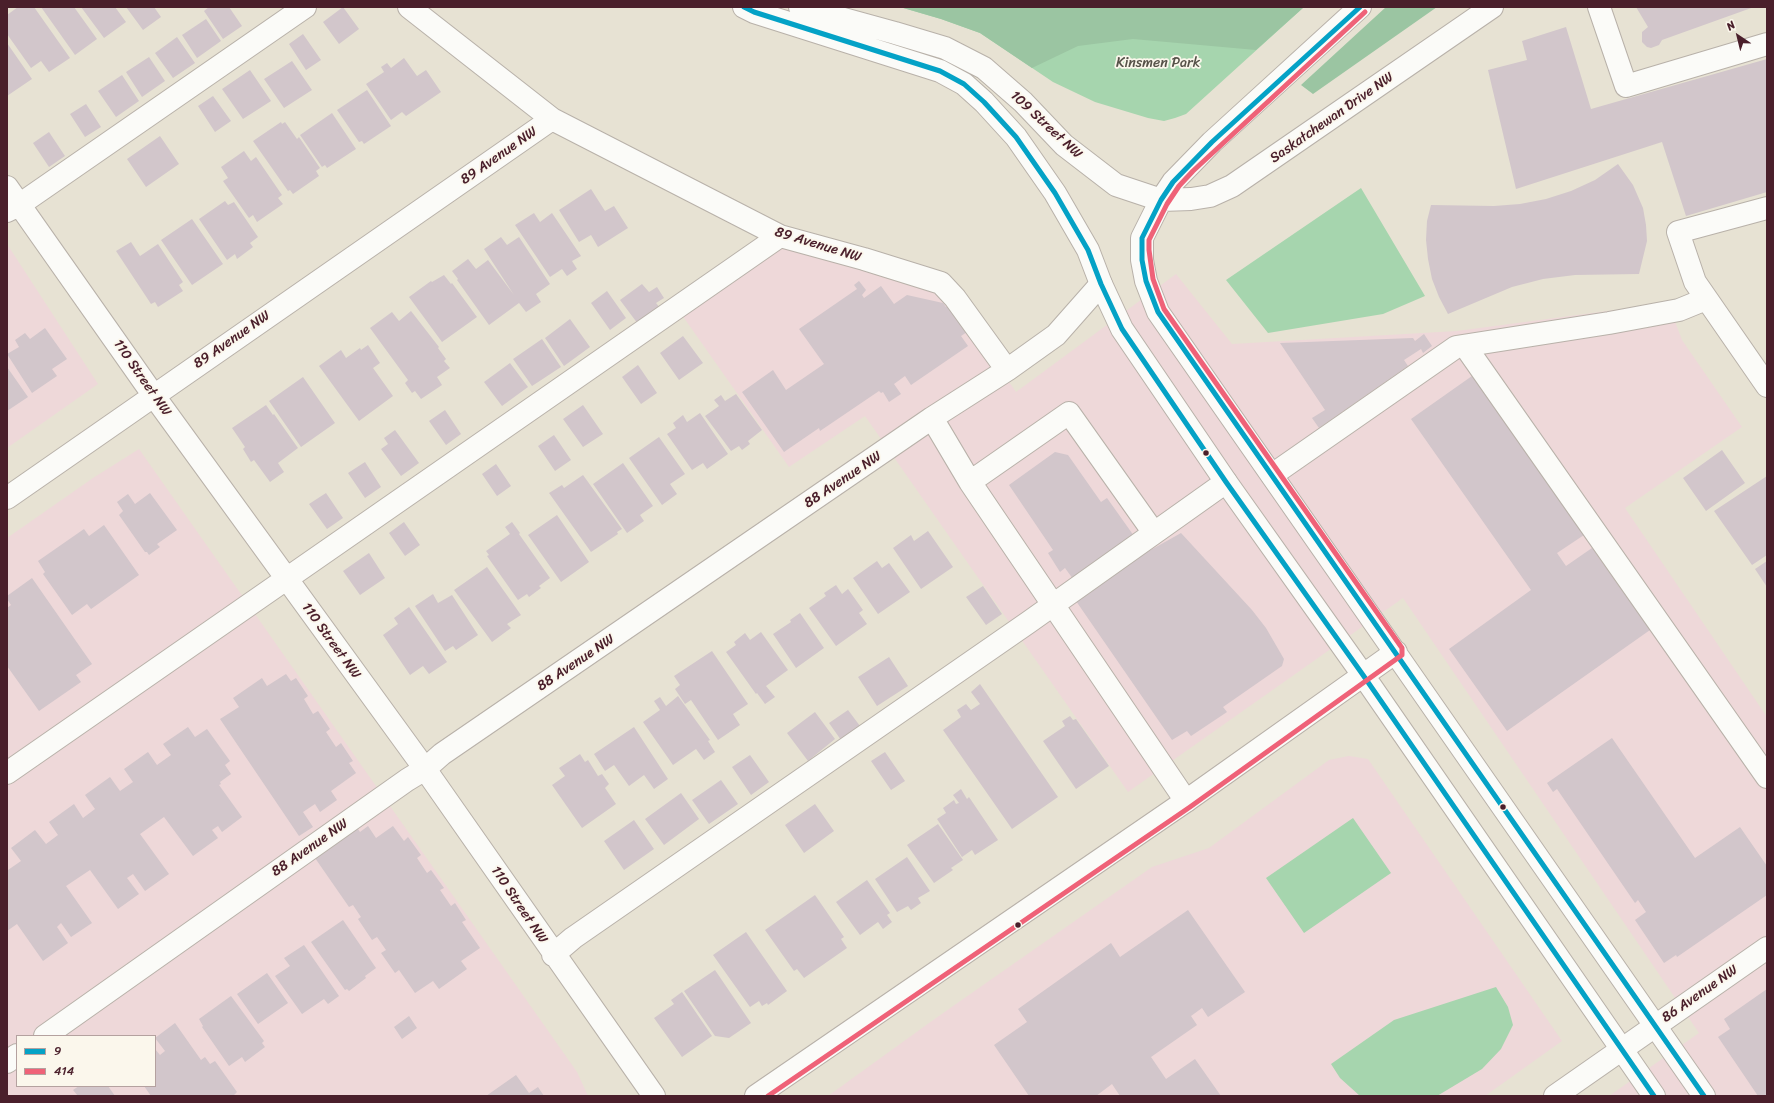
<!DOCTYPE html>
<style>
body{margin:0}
#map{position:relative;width:1774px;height:1103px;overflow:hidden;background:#e7e2d3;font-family:Sriracha,sans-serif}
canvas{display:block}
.frame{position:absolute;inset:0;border:8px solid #4a1f2b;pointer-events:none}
.legend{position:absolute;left:16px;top:1035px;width:140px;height:52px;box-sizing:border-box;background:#fbf7ec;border:1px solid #b4a19f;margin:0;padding:5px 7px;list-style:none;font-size:12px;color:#4a1f2b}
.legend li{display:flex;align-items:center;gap:8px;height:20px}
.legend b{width:20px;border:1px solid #b4a19f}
.north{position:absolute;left:1718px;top:16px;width:40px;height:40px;-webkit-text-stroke:3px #fbf7ec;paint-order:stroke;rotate:325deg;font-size:11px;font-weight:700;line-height:16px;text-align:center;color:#4a1f2b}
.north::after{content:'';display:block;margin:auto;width:14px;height:18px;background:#4a1f2b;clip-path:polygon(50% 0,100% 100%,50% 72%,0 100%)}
</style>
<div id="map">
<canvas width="1774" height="1103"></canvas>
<div class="frame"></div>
<ul class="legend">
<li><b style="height:5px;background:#04a2c6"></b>9</li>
<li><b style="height:5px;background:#ef6278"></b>414</li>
</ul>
<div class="north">N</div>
</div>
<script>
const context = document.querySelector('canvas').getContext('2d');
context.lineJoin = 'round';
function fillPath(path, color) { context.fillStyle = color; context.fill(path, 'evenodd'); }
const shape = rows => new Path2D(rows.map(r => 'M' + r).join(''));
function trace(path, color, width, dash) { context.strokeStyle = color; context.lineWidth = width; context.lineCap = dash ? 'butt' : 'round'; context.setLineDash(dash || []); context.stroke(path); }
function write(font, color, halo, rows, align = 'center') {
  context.font = font + ' Sriracha,sans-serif'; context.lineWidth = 3.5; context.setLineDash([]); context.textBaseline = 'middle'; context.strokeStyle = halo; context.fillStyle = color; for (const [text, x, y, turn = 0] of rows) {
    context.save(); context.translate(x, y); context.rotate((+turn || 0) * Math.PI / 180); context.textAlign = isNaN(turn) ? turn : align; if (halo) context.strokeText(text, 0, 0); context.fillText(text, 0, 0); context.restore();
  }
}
const built = shape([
 [780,236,941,283,1016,392,1176,274,1232,344,1457,331,1668,303,1682,340,1742,427,1625,508,1767,717,1767,1096,1609,1096,1699,1033,1403,598,1128,792,865,416,789,467,677,308],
 [7,244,98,384,7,448],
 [139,449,577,1072,588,1096,7,1096,7,538,93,478],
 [17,1036,155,1036,155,1086,17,1086],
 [1349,756,1368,759,1562,1041,1485,1096,828,1096,936,1018,1152,867,1209,848,1329,760]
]);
const green = shape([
 [900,7,1304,7,1186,114,1175,118,1164,121,1148,118,1095,102,1053,82,980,33,941,19],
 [1361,188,1425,296,1383,314,1268,333,1226,280],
 [1353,818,1391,873,1304,933,1266,878],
 [1496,987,1508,1007,1513,1025,1501,1049,1482,1069,1437,1096,1360,1096,1340,1078,1331,1064,1394,1020]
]);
const forest = shape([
 [900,7,1304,7,1256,50,1133,39,1078,46,1032,68,980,33,941,19],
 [1386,7,1437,7,1313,94,1301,85]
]);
const building = shape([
 [18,7,34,7,70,58,49,72,41,61,31,68,7,34,7,15],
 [41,7,74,7,97,39,75,55],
 [81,7,115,7,126,22,104,38],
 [126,7,154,7,161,17,143,30],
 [209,7,229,7,242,26,223,39,204,11],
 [343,7,359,29,339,44,323,22],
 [1636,7,1754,7,1662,40,1659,45,1651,48,1647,47,1642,42,1642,32,1648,27],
 [206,19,221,41,197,58,182,35],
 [1566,27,1591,109,1767,59,1767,192,1686,216,1662,142,1516,189,1488,70,1527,60,1522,41],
 [303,34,321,60,306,70,289,44],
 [177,37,195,63,173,78,155,53],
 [7,43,32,79,7,96],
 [149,57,165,81,142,97,126,72],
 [404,58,417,76,426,70,441,92,406,116,402,112,391,120,366,84,384,72,381,67,387,63,391,68],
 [292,61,312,90,284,108,264,79],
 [250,70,271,101,243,119,222,89],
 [122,75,139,101,116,117,98,91],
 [367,90,391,126,364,144,362,141,359,142,337,110],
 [213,96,231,121,215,132,198,106],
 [86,104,101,127,85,137,70,114],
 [332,113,356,149,327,168,325,165,322,167,300,135],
 [281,122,282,124,285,122,297,139,299,137,320,168,316,171,319,176,293,194,290,190,288,191,253,141],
 [49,132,65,156,49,167,33,143],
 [160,136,179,164,146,187,127,159],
 [244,151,251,161,256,157,282,195,278,198,283,204,257,222,253,215,249,218,223,181,228,178,221,167],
 [1618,164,1633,185,1643,208,1646,225,1647,241,1639,274,1575,275,1543,279,1512,287,1448,314,1439,297,1432,279,1428,259,1426,240,1427,221,1431,205,1494,206,1520,204,1546,199,1571,191,1595,180],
 [591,189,605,211,614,206,628,228,598,247,591,235,579,242,559,210],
 [225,201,228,205,234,202,258,237,250,243,253,247,237,259,235,254,227,260,199,219],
 [534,213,540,222,552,213,581,256,572,261,577,269,567,276,562,269,550,277,515,225],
 [192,219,223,264,192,285,161,240],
 [501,237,507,245,519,237,550,284,536,294,541,302,526,312,519,303,489,325,457,280,458,279,452,271,468,259,476,269,488,260,514,295,484,249],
 [131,242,140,256,158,244,183,282,179,285,183,291,158,307,155,302,151,304,116,251],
 [444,275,451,284,452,283,477,317,442,342,409,297,431,281,432,282],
 [859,281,866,290,862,295,864,298,881,286,894,304,907,295,943,303,946,307,949,305,967,332,961,336,968,346,911,385,905,376,894,384,901,394,889,402,883,392,881,393,879,391,820,431,819,428,784,452,742,392,773,370,786,390,824,364,799,329,857,289,854,285],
 [642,284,649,292,657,287,664,298,656,303,660,308,638,324,620,300],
 [607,291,626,318,610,330,591,303],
 [411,311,439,347,438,348,446,359,444,361,450,368,437,377,442,385,421,399,415,391,412,393,405,383,408,380,370,328,392,312,399,321],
 [570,319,590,347,564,366,545,338],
 [45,328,67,359,52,369,57,376,32,393,7,354,19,347,15,340,25,333,30,339],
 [1424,334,1432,346,1423,353,1421,349,1404,360,1408,366,1319,428,1312,418,1325,410,1280,343,1413,338,1415,341],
 [683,336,703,363,679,380,660,353],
 [542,339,561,367,532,386,513,359],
 [368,345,380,363,373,368,393,396,359,421,319,366,341,350,346,358,360,348,361,350],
 [510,363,528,387,502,406,484,382],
 [638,365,657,393,641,404,622,377],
 [7,367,28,397,7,411],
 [1472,376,1584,535,1557,553,1566,566,1592,548,1650,630,1507,731,1449,649,1531,590,1411,419],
 [303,377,335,423,301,447,269,401],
 [736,394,762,430,748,441,750,444,742,450,739,446,731,451,705,416,719,406,714,400,721,395,725,401],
 [266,405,273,415,274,414,298,448,278,463,284,472,270,482,254,460,251,462,243,449,245,447,232,428],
 [583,405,603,434,583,447,563,419],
 [445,410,461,434,446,445,429,421],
 [700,413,728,454,707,469,703,463,692,470,667,434,676,428,673,423,683,415,687,422],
 [395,430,419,463,401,476,381,449,388,444,384,438],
 [554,435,571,460,555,471,538,446],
 [659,437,685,474,670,484,677,494,662,505,629,458],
 [1722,450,1745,483,1706,511,1683,478],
 [1055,452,1068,455,1101,502,1107,498,1134,536,1073,579,1065,568,1060,572,1048,553,1053,550,1009,485],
 [365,462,381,487,365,498,348,473],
 [623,463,653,506,640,515,644,521,627,533,593,484],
 [496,464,511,486,497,496,482,474],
 [583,475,622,529,617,532,618,534,591,552,549,493,562,485,564,488],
 [1767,476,1767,555,1752,565,1714,511],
 [150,493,177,530,157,544,160,547,149,555,147,552,145,552,119,515,123,511,117,502,128,494,135,504],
 [326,493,343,518,327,529,309,504],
 [557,515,589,562,561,582,528,535],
 [404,522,420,545,405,556,389,533],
 [512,522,520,533,519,534,550,578,539,586,541,588,529,597,527,594,518,600,487,556,489,555,486,551,510,534,505,527],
 [104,525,139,575,91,609,87,604,72,615,43,574,45,572,38,561,84,529,89,536],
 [928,531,953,567,921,589,893,548,911,535,914,541],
 [1181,533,1252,610,1266,628,1284,659,1282,666,1223,707,1227,712,1191,736,1187,731,1172,740,1076,601,1140,556],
 [369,553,385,578,360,595,343,571],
 [877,561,882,568,889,563,910,592,878,614,853,578],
 [1767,561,1767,587,1755,569],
 [487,567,521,615,507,624,511,628,492,642,454,590],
 [32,578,92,664,76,675,81,682,39,711,7,666,7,608,11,605,7,599,7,596],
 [836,585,842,594,848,589,863,610,859,613,867,624,836,646,809,608,826,596,824,593],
 [983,586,1002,614,986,625,966,597],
 [433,594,438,603,452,595,478,635,456,650,453,646,445,651,415,606],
 [409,607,447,662,429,674,423,666,410,675,383,635,398,624,394,618],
 [800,613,824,648,796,668,773,634,791,622,790,620],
 [761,632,788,670,766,686,775,697,765,704,757,693,756,694,726,652,736,645,734,642,745,633,750,640],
 [712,651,748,704,733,714,740,725,718,740,691,700,685,704,675,689,680,685,674,676],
 [889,657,908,686,877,706,858,677],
 [286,674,291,681,296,678,308,696,304,699,313,714,318,711,330,729,326,732,336,747,341,743,353,761,349,763,356,773,331,791,337,800,320,812,315,804,303,812,313,827,299,836,220,719,239,707,233,698,262,678,267,686],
 [980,684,1058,797,1012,829,943,730,961,717,957,710,966,704,971,710,980,704,971,692],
 [678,696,710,740,708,741,715,752,704,760,696,749,673,765,643,722,660,710,654,701,660,697,666,706],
 [848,710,860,726,841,740,829,723],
 [815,712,835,739,808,761,787,733],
 [1070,716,1073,720,1076,719,1109,766,1076,789,1043,741,1065,726,1062,721],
 [188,727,195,737,207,729,230,761,225,765,231,774,220,782,221,784,219,785,242,817,222,832,218,826,212,830,218,838,193,856,164,817,140,834,169,874,145,891,133,874,127,878,139,894,118,909,90,870,66,886,92,923,71,937,61,923,57,927,68,943,43,961,17,924,7,931,7,868,8,870,21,861,11,848,35,830,46,844,58,835,49,822,74,804,83,818,95,809,85,795,110,777,120,791,133,782,124,769,148,752,157,765,171,755,163,744],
 [634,727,668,779,654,789,644,775,629,786,614,765,605,771,594,754],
 [1612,738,1695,858,1740,827,1767,866,1767,895,1677,957,1676,955,1664,963,1635,920,1646,912,1638,900,1635,903,1557,789,1553,792,1547,783],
 [885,752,905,781,891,790,871,761],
 [580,754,585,762,588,760,598,776,602,774,609,784,605,788,616,804,582,828,552,785,565,776,559,768],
 [750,755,769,782,751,795,732,767],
 [721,780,738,804,709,824,692,800],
 [961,789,967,799,969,797,998,840,975,855,972,850,962,857,937,819,946,813,943,808,954,800,956,804,959,803,953,795],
 [681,793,699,819,664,845,645,819],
 [815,804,834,831,804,853,785,825],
 [634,820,654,849,624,870,604,841],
 [938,824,963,860,951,868,953,870,934,883,907,845],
 [356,826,360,832,368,826,376,838,393,826,404,841,408,837,421,855,417,858,427,873,431,870,444,888,440,890,451,906,455,903,466,920,462,922,480,948,461,961,467,969,439,989,433,981,415,993,399,970,395,973,381,953,386,950,377,937,372,940,358,919,361,917,353,905,349,907,315,858,341,841,339,838],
 [907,857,930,891,918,898,921,903,911,910,908,906,897,912,875,879],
 [867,880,890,913,887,915,892,922,883,929,878,922,860,935,836,902],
 [815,895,844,937,841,939,847,948,804,978,797,969,794,971,765,930],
 [1188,910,1245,992,1208,1017,1202,1008,1191,1016,1197,1025,1151,1057,1166,1079,1195,1059,1221,1096,1120,1096,1112,1084,1096,1096,1029,1096,994,1045,1027,1022,1018,1009,1111,943,1120,957],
 [343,920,376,968,365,976,366,978,349,991,347,989,345,990,311,942],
 [746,932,787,991,768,1005,767,1003,762,1006,759,1001,750,1007,713,955],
 [304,945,339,996,328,1004,324,999,302,1014,275,976,290,966,284,958],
 [715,970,751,1023,729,1038,715,1036,684,991],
 [267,973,288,1003,258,1024,237,994],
 [1767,989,1767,1096,1758,1096,1718,1037,1730,1029,1724,1019],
 [682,992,712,1036,682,1057,654,1018,674,1004,671,1000],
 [231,996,264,1041,262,1043,265,1047,245,1062,242,1057,229,1066,202,1027,203,1026,199,1019],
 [409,1016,417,1028,402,1039,394,1027],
 [175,1023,201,1060,205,1057,210,1064,215,1061,237,1092,234,1095,235,1096,151,1096,144,1086,155,1086,155,1049,160,1055,165,1051,155,1038],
 [516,1075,529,1093,538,1087,544,1096,486,1096],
 [79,1086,108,1086,115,1096,78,1096,73,1090]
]);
const minor = shape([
 [409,7,552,119,780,236,864,259,941,283,955,298,1007,370],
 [1599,7,1626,86,1767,44],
 [7,187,154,396,425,769,654,1096],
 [1767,208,1678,232,1695,282,1767,386],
 [7,211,19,205,305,7],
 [1465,346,1767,777],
 [932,418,970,482,1186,801],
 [1272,475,1456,347,1609,323,1679,310,1706,299],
 [970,482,1069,413,1154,533],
 [7,498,552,119],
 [7,773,780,236],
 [553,955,573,938,1029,622,1226,482],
 [45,1036,407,780,425,769,442,754,932,418,1007,370,1056,335,1101,284],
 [7,1062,17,1055],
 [1555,1096,1767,948]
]);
const major = shape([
 [744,7,754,12,940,71,964,84,984,102,1016,137,1055,193,1088,250,1101,284,1122,329,1226,482,1363,675,1654,1096],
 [800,7,895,33,945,48,984,68,1023,102,1064,145,1116,185,1161,200,1191,199,1210,196,1232,186,1492,7],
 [1360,7,1212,142,1173,182,1161,200,1142,238,1142,260,1146,281,1158,312,1704,1096],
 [756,1096,1186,801,1396,652]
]);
const bus1 = shape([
 [744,7,754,12,940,71,964,84,984,102,1016,137,1055,193,1088,250,1101,284,1122,329,1226,482,1363,675,1654,1096],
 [1360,7,1212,142,1173,182,1161,200,1142,238,1142,260,1146,281,1158,312,1704,1096]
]);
const bus2 = shape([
 [768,1096,1190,807,1402,655,1402,648,1164,309,1153,279,1149,250,1149,240,1167,204,1179,186,1193,171,1365,12]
]);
const markers = [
 [1206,453,3.5,"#4a1f2b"],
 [1503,807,3.5,"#4a1f2b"],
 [1018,925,3.5,"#4a1f2b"]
];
const parkNames = [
 ["Kinsmen Park",1158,63]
];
const streetNames = [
 ["Saskatchewan Drive NW",1332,118,-35],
 ["109 Street NW",1046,125,43],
 ["89 Avenue NW",499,156,-35],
 ["89 Avenue NW",818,245,17],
 ["89 Avenue NW",232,340,-35],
 ["110 Street NW",142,378,55],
 ["88 Avenue NW",843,480,-34],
 ["110 Street NW",331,641,54],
 ["88 Avenue NW",576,663,-34],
 ["88 Avenue NW",310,848,-35],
 ["110 Street NW",519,905,56],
 ["86 Avenue NW",1700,994,-35]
];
fillPath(built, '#eed8d9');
fillPath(green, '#a6d5ae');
fillPath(forest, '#9bc5a2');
fillPath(building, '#d2c6cb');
trace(minor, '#b8b1a9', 24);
trace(major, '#b8b1a9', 24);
trace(minor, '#fbfbf8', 22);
trace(major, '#fbfbf8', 22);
trace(bus1, '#04a2c6', 5);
trace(bus2, '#ef6278', 5);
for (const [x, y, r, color] of markers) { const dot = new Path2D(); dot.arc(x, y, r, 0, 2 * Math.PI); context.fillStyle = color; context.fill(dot); trace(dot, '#fbf7ec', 1.5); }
write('14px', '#565249', '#fbf7ec', parkNames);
write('14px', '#4a1f2b', '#fbf7ec', streetNames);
</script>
